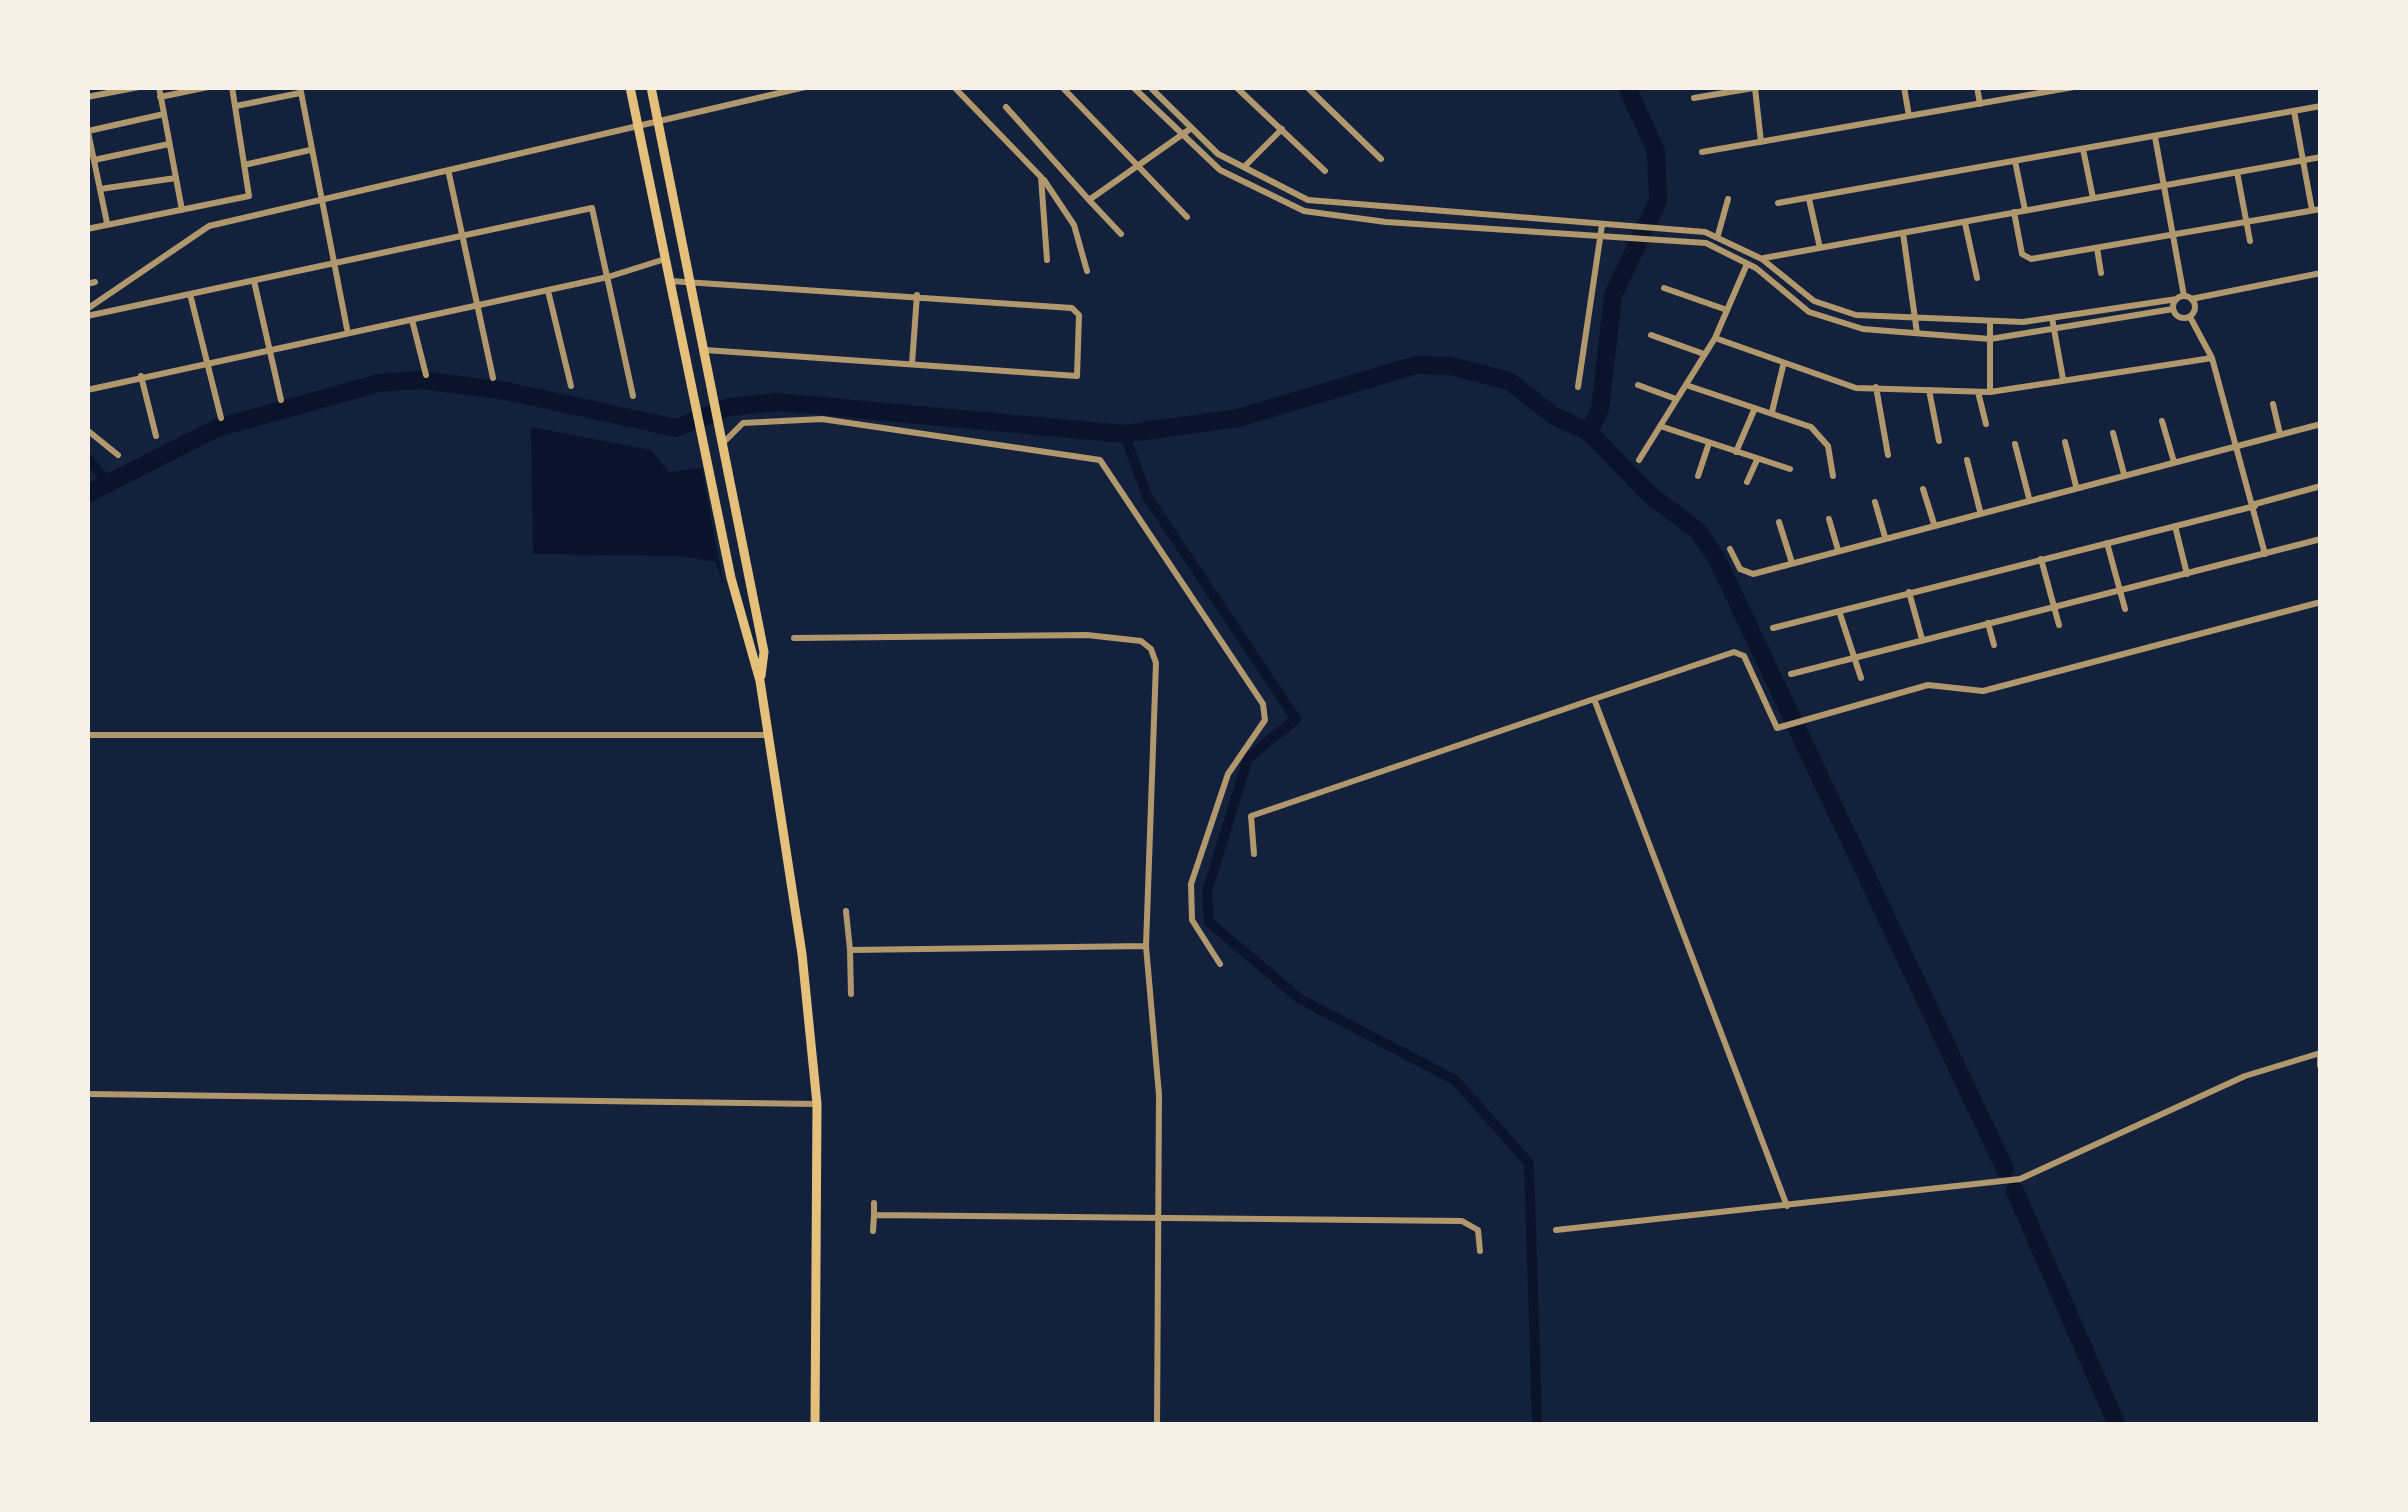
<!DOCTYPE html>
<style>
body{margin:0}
#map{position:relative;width:2408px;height:1512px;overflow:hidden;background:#14213d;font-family:Rubik,sans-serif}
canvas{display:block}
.frame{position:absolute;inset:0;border:90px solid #f6f1e7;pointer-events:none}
</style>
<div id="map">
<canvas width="2408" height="1512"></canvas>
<div class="frame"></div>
</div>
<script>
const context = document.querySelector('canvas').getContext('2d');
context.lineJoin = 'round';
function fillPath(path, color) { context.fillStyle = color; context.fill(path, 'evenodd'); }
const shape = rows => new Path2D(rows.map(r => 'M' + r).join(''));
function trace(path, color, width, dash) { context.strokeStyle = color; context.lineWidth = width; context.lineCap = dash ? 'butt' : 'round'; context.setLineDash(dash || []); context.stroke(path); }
const water = shape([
 [531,427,651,450,669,472,702,468,724,588,716,562,680,556,533,554]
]);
const canal = shape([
 [1124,434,1148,498,1296,719,1248,758,1207,892,1209,922,1300,999,1455,1080,1529,1163,1537,1425],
 [87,458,108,482]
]);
const river = shape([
 [1589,432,1600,410,1613,295,1658,201,1656,151,1627,87],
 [87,494,217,428,379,383,421,380,506,391,676,428,729,407,778,402,1124,434,1238,418,1416,365,1451,366,1509,381,1554,416,1589,432,1649,494,1698,531,1717,559,2005,1169],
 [2015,1191,2117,1425]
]);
const minor = shape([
 [159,87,182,210],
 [300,87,347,329],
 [954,87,1041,177,1047,260],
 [1062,87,1187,217],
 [1133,87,1220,170,1304,211,1386,222,1706,243,1756,268,1809,312,1863,329,1990,339,2173,309],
 [1150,87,1218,154,1308,200,1705,232,1762,259,1814,301,1856,315,2023,322,2177,299],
 [1236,87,1325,171],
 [1307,87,1381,159],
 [1904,87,1909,116],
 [1977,87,1980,104],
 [1755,88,1761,142],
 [87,97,139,87],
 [160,97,208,87],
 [1694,98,1759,87],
 [236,106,300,93],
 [1006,107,1089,200,1190,129],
 [2294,111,2312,210],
 [87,127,107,223],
 [88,131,164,114],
 [2155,137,2184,296],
 [2083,149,2093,198],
 [1702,152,2074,87],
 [94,160,169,144],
 [2015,161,2025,210],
 [244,165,310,150],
 [1244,167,1282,129],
 [2237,172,2250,241],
 [449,174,493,378],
 [1044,180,1074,225,1087,271],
 [100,189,176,178],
 [1809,199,1820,248],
 [1089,200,1121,234],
 [1778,203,2321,106],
 [2014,212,2022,254,2031,259,2321,209],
 [1965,223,1977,278],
 [87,229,249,196,232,87],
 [1903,233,1917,333],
 [1718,235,1728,199],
 [2097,248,2101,273],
 [1764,258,2321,157],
 [254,281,281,400],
 [670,281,1072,308,1079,315,1077,376,705,350],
 [87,284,95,282],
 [1664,288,1727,310],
 [548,291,571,386],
 [190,294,221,418],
 '2173 307a11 11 0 1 1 22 0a11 11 0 1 1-22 0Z',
 [2191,299,2321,273],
 [87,309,209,226,805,87],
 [87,316,592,208,633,396],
 [2190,317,2212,358,2265,554],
 [2052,318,2063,379],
 [412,320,426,375],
 [1990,322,1990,392],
 [1651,335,1704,354],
 [1715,338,1856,388,1990,392,2212,358],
 [912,364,917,295],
 [141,376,156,436],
 [1638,385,1676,399],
 [1686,385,1811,427,1828,446,1833,476],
 [1578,387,1602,225],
 [1876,387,1888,455],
 [87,390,608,277,665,259],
 [1929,390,1939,441],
 [1978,392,1986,424],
 [2273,404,2280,434],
 [1772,412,1783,366],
 [2162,421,2174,462],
 [1660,426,1790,469],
 [87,430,118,455],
 [2113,433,2124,474],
 [724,442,743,423,822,419,1100,460,1263,704,1265,720,1228,774,1191,884,1192,920,1220,964],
 [2065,442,2076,486],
 [2015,444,2029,498],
 [1736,452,1755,408],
 [1639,460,1715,338,1747,264],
 [1967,460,1980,511],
 [1698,476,1709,443],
 [1747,482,1757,460],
 [1923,489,1934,524],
 [1875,502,1885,537],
 [2255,504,2321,486],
 [1829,519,1838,550],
 [1779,522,1792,563],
 [2175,526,2187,574],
 [2107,543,2125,609],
 [1730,549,1740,569,1753,574,2321,424],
 [2041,559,2059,625],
 [1909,592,1922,639],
 [1839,611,1861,678],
 [1988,623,1994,645],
 [1773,628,2255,506],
 [794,638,1087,635,1141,641,1151,649,1156,663,1146,946,1159,1095,1157,1425],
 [1791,674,2321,539],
 [87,735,767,735],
 [1254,854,1251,816,1594,699],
 [846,911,850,950],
 [851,994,850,950,1146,946],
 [87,1094,817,1104],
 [874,1203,874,1215],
 [1787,1206,1594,699,1734,652,1744,656,1777,728,1928,685,1983,691,2321,602],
 [1556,1230,2020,1179,2245,1076,2317,1054],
 [873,1231,874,1215,1462,1221,1478,1230,1480,1251]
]);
const tertiary = shape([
 [2321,1053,2321,1065]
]);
const secondary = shape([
 [630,87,731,578,760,681,802,954,817,1104,815,1425],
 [651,87,764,652,761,676]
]);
fillPath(water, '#0b132b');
trace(canal, '#0b132b', 10);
trace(river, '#0b132b', 18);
trace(minor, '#b1986c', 6);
trace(tertiary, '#b1986c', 8);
trace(secondary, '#e5c07b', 9);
</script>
